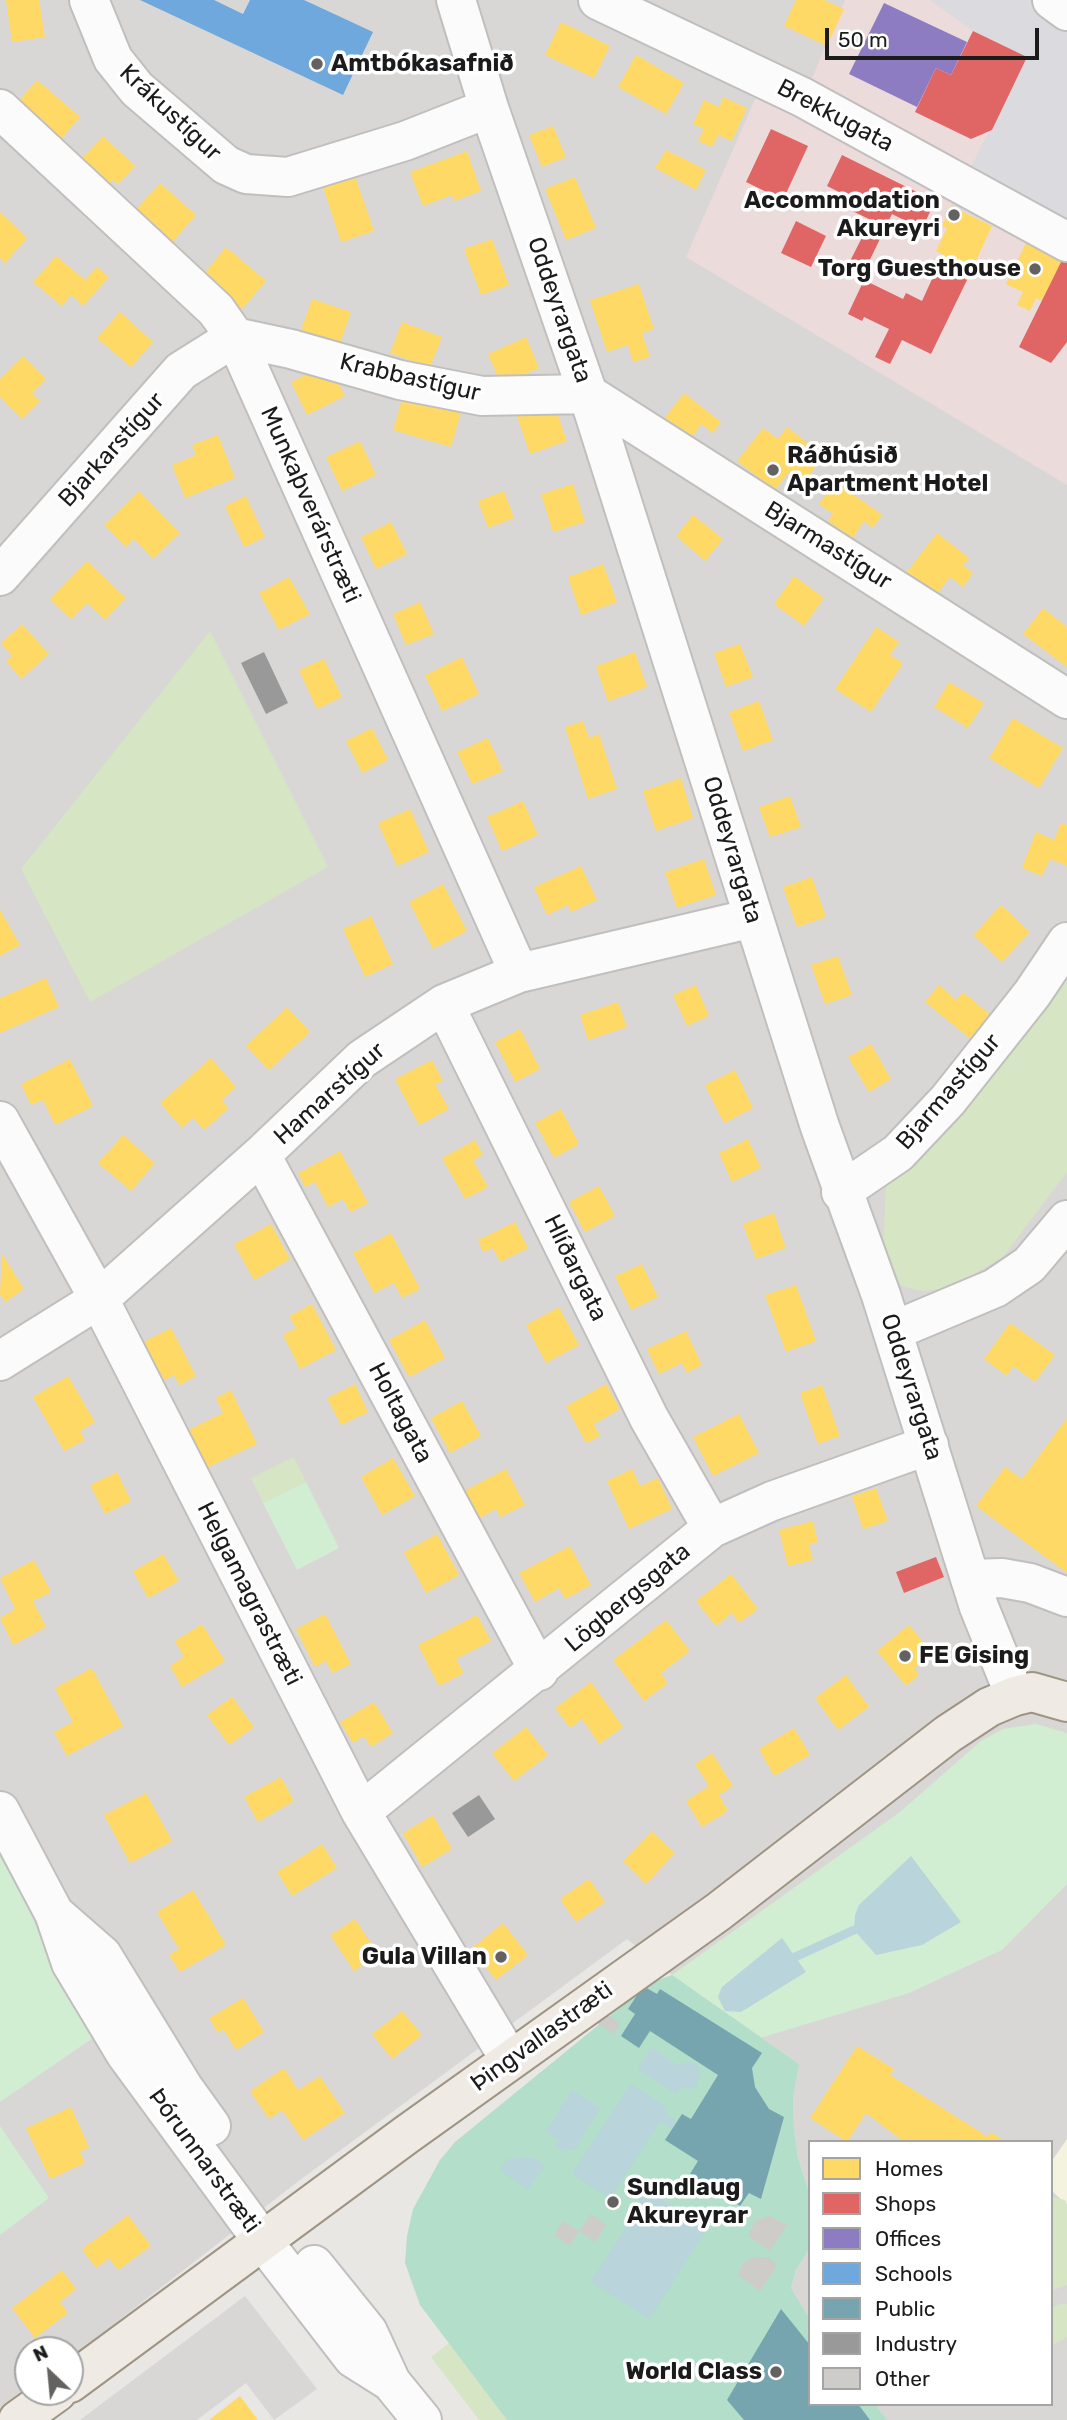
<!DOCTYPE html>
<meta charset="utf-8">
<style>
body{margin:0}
#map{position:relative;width:1067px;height:2420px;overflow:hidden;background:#e9e7e4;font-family:Rubik,sans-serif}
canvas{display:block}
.legend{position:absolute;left:808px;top:2140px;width:245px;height:266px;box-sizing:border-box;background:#fff;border:2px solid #a4a4a4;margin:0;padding:9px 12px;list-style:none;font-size:21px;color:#1b1b1b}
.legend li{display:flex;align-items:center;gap:14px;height:35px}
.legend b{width:35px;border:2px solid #a4a4a4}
.north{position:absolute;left:14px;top:2336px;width:70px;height:70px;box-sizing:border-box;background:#fff;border:2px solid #a4a4a4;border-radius:50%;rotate:334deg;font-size:19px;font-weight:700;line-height:28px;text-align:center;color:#1b1b1b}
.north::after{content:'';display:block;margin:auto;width:24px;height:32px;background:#636261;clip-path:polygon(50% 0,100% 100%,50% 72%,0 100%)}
.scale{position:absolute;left:825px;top:28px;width:214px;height:32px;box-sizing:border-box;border:4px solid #1b1b1b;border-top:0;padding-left:9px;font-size:21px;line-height:24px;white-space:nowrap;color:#1b1b1b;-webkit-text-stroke:5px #fff;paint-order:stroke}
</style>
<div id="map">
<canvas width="1067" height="2420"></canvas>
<ul class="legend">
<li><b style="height:19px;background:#ffd966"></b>Homes</li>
<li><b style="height:19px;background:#e06666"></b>Shops</li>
<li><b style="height:19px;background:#8e7cc3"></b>Offices</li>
<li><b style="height:19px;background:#6fa8dc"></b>Schools</li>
<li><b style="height:19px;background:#76a5af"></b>Public</li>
<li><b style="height:19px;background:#999"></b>Industry</li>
<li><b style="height:19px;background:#ceccc9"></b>Other</li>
</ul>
<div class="north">N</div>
<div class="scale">50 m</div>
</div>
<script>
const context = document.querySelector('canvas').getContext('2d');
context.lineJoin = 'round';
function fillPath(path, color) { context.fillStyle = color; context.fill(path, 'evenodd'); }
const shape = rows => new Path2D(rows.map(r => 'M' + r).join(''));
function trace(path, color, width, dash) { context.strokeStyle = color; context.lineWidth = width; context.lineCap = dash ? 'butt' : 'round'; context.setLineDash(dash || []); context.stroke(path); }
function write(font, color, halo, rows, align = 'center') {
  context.font = font + ' Rubik,sans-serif'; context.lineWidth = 7; context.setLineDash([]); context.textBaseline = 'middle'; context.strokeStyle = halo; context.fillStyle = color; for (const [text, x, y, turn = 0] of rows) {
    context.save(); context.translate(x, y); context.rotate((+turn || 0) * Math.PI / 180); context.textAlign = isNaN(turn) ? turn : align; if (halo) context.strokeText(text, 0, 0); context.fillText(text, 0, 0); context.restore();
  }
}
const residential = shape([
 [0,0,1067,0,1067,2420,887,2420,875,2404,1051,2404,1051,2142,810,2142,810,2195,798,2158,794,2129,793,2098,799,2064,672,1975,627,1939,300,2180,70,2358,70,2350,28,2350,28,2391,0,2412],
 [810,2248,810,2319,791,2288,796,2270],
 [245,2296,317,2389,274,2420,246,2383,197,2420,80,2420]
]);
const commercial = shape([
 [845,0,1067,0,1067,485,686,257,759,90,799,109]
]);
const education = shape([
 [1067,2139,1067,2205,1051,2190,1051,2162]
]);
const grass = shape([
 [210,631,328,867,90,1002,21,869],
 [1067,960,1067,1172,1003,1257,951,1288,923,1291,901,1286,889,1270,883,1249,886,1186,898,1166],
 [294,1457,306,1482,263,1503,251,1478],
 [1052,2197,1065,2200,1067,2205,1067,2285,1051,2291],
 [1060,2304,1067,2304,1067,2337,1052,2345,1051,2308],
 [449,2343,507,2420,479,2420,431,2357]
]);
const park = shape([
 [306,1482,339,1548,297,1570,263,1503],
 [1036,1724,1067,1733,1067,1884,1002,1950,909,1993,760,2038,672,1975,900,1812,981,1741,1003,1729],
 [0,1853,93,2038,0,2102],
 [0,2126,49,2198,0,2235]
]);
const pitch = shape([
 [672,1975,799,2064,793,2098,794,2129,798,2158,810,2195,810,2248,796,2270,791,2288,810,2319,810,2404,875,2404,887,2420,507,2420,420,2305,405,2263,407,2236,413,2209,440,2160,455,2142,650,1983]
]);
const plaza = shape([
 [930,0,1040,0,1067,19,1067,260,951,206,1027,57,973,31]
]);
const water = shape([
 [911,1856,961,1922,922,1945,876,1955,854,1930,855,1915,859,1905],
 [782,1938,806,1972,741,2012,725,2011,718,1997,722,1987],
 [651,2048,677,2065,690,2062,696,2065,700,2072,696,2086,690,2089,680,2088,676,2094,638,2069],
 [631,2084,668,2108,665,2114,676,2120,671,2128,660,2121,610,2198,572,2174],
 [572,2090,600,2108,576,2148,564,2152,555,2146,559,2140,546,2132],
 [531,2157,545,2166,528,2190,500,2170,508,2159],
 [645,2189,708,2228,649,2319,591,2282,641,2204,637,2201]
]);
const homes = shape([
 [6,0,39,0,45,37,12,42],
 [796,0,824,0,844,9,827,46,784,26],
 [561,22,610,46,594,78,545,55],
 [636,55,684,83,666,114,618,87],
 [37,80,80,117,60,140,17,103],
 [723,97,747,108,732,141,718,135,712,147,698,141,704,129,693,124,704,100,719,107],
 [553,126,566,157,542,167,529,135],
 [103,136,135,166,118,184,113,180,105,188,77,163],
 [666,150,706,170,696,190,655,168],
 [467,151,481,191,454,201,452,195,423,206,410,172],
 [355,176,374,231,341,242,323,187],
 [575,177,596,228,566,240,545,189],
 [160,183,196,215,168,247,132,214],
 [951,206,992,226,967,280,938,266,944,255,936,251,947,228,942,226],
 [0,212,27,238,5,263,0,258],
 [492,239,509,285,481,295,464,249],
 [1027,241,1063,258,1042,301,1036,298,1030,311,1017,305,1023,292,1006,284],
 [226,247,266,281,242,309,202,276],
 [56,256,85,280,97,267,109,277,83,306,71,295,62,306,33,282],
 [639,284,654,329,642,333,650,357,633,362,628,345,607,352,590,300],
 [312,299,351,312,340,343,301,330],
 [120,312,153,342,131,367,97,338],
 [402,322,442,337,430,367,390,353],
 [526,337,539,368,501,384,488,354],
 [23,356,46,379,32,393,40,401,22,419,0,397,0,379],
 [329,364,345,396,307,415,291,382],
 [404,393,462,409,451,447,393,430],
 [684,393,721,422,713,433,701,424,690,440,663,420],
 [553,401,567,441,530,454,516,414],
 [787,427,824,456,804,482,790,471,775,490,737,461,763,428,778,439],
 [218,435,235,478,185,498,172,465,196,455,192,445],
 [360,441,376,475,342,491,326,457],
 [835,481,882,515,873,528,864,521,852,539,828,521,833,514,819,504],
 [573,484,585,522,553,532,541,494],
 [139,491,180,533,153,559,134,539,126,547,104,525],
 [504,491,514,518,488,528,478,501],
 [246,496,265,537,244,547,225,506],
 [693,515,723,539,705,561,676,536],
 [391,522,407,554,376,569,361,537],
 [937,533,969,558,963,565,973,573,963,587,950,577,936,595,906,573],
 [87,561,126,598,105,620,87,603,71,619,50,599],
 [603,564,617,602,581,615,568,577],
 [794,576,824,598,804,626,774,604],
 [289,577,310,614,279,630,259,593],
 [420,602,434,634,406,645,393,614],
 [1043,608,1067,627,1067,667,1023,634],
 [22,624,49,654,21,679,6,661,12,656,1,643],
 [876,627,899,642,890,655,903,663,871,712,835,689],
 [740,644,753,677,726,687,714,653],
 [635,652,647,687,608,701,596,666],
 [462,657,479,694,442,711,425,675],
 [324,659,342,697,317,709,299,670],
 [949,682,984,703,968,728,934,707],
 [759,701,773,740,743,751,729,712],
 [1013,718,1063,748,1039,788,989,758],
 [583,721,589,738,599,734,617,789,588,799,565,727],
 [372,728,388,760,362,773,346,741],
 [488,738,503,771,472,784,457,752],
 [681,778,693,818,656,831,643,791],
 [790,796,801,827,770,837,759,807],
 [523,801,538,835,502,851,487,817],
 [410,809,429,852,397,866,378,823],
 [1061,823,1067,825,1067,866,1050,859,1042,876,1022,868,1036,832,1054,840],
 [704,859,716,895,677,908,665,872],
 [581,866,597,900,571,912,568,905,547,915,534,887],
 [812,877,826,917,797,927,783,887],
 [443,884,467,931,433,949,409,902],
 [1001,905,1030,932,1002,962,973,935],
 [0,910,20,945,0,956],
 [371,916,393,964,365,977,343,929],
 [838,956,852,995,825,1004,811,965],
 [46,978,59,1007,0,1033,0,998],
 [696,985,709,1016,687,1026,673,995],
 [939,985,956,1000,963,992,993,1017,973,1041,925,1002],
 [618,1002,627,1027,588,1040,580,1015],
 [287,1007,310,1032,269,1070,246,1046],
 [520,1029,540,1069,515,1082,495,1042],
 [871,1044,891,1079,869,1092,848,1057],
 [211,1058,236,1087,222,1100,229,1108,204,1130,193,1118,182,1128,160,1103],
 [70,1059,93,1106,55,1125,43,1100,31,1105,21,1084],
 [432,1060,443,1081,435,1084,449,1109,419,1125,395,1079],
 [735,1070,753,1108,724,1123,705,1085],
 [561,1109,579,1144,554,1158,535,1123],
 [123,1135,155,1163,131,1191,98,1163],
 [748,1139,761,1168,732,1182,719,1153],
 [475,1140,483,1155,473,1160,488,1187,465,1199,442,1158],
 [340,1151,368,1203,350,1212,343,1199,328,1207,315,1182,305,1187,298,1173],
 [599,1186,615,1216,585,1232,569,1202],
 [774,1213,786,1248,756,1259,743,1224],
 [515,1222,528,1248,500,1262,493,1248,483,1252,478,1240],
 [271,1224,290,1259,254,1280,234,1244],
 [391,1233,420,1289,402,1298,394,1283,374,1293,353,1253],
 [2,1254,24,1289,5,1302,0,1294],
 [642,1264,658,1297,631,1310,615,1276],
 [796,1285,816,1341,786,1352,765,1295],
 [312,1304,336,1350,300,1369,283,1335,296,1328,289,1316],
 [559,1307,579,1345,546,1363,526,1325],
 [425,1320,445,1358,409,1377,389,1340],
 [1010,1323,1055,1355,1035,1382,1013,1366,1007,1376,984,1359],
 [171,1328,196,1376,179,1385,174,1375,159,1383,139,1344],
 [686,1331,702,1365,687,1373,682,1363,659,1374,647,1349],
 [68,1376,95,1422,80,1431,85,1440,64,1451,33,1397],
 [355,1384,368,1412,341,1425,327,1398],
 [606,1384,620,1409,594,1424,600,1436,586,1443,566,1406],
 [822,1385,840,1436,818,1444,800,1393],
 [231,1390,257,1444,202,1470,184,1432,223,1413,216,1398],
 [462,1401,481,1436,450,1453,431,1418],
 [739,1414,759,1453,713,1476,693,1437],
 [1067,1418,1067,1573,976,1506,1005,1467,1022,1479],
 [393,1458,415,1496,382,1515,361,1477],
 [506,1469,525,1505,500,1517,496,1509,479,1518,464,1491],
 [632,1469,640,1486,658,1478,672,1509,629,1529,607,1481],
 [117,1472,131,1501,105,1514,90,1485],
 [876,1488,888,1521,863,1529,852,1496],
 [813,1521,818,1542,809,1544,813,1560,788,1566,779,1530],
 [437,1534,459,1575,426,1593,404,1552],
 [570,1546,591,1585,565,1599,559,1588,535,1602,519,1573],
 [163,1554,179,1581,148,1598,133,1571],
 [34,1560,51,1592,33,1601,46,1627,13,1645,0,1618,15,1609,0,1578],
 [731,1574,758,1609,739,1623,732,1613,716,1626,696,1601],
 [325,1614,351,1664,332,1673,326,1661,315,1667,296,1629],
 [477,1615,491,1641,456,1659,464,1673,439,1686,418,1645],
 [666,1620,690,1651,661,1673,668,1683,644,1701,613,1660],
 [202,1624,225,1661,182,1687,170,1666,184,1657,175,1641],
 [909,1625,933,1654,914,1669,919,1675,906,1686,877,1651],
 [92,1668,123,1726,67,1756,54,1732,73,1722,55,1688],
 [846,1675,869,1707,838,1730,815,1698],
 [591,1682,623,1727,599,1744,582,1719,570,1728,555,1708],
 [232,1697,254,1727,229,1745,207,1715],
 [374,1702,393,1733,371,1747,364,1736,353,1743,340,1722],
 [526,1727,548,1755,514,1781,492,1753],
 [794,1728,810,1755,774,1776,759,1749],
 [712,1753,733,1786,719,1795,728,1811,702,1827,686,1801,709,1786,695,1764],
 [281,1777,294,1801,258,1822,244,1797],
 [146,1793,172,1841,130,1863,104,1815],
 [433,1815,452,1849,422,1867,403,1833],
 [652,1831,675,1853,646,1884,623,1861],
 [322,1844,337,1868,292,1896,277,1872],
 [589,1879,605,1902,576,1922,560,1899],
 [193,1890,226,1945,180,1972,169,1955,179,1949,157,1912],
 [355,1919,378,1954,354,1971,330,1935],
 [503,1923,528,1955,496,1980,471,1949],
 [243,1998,264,2032,236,2050,223,2029,218,2033,209,2018],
 [402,2011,422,2035,392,2059,372,2034],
 [857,2046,894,2069,890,2075,988,2137,991,2132,1006,2142,904,2142,866,2113,847,2142,810,2118],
 [284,2068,298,2090,320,2076,345,2113,303,2140,282,2110,269,2119,250,2091],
 [71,2107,89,2147,80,2152,85,2163,50,2179,26,2128],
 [128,2215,151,2246,118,2270,109,2258,96,2268,82,2249],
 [62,2270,76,2289,60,2302,68,2313,35,2338,12,2308],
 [240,2396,258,2420,209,2420]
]);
const shops = shape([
 [973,31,1027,57,992,130,971,139,915,112,936,68,951,75],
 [771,129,808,146,783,200,746,182],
 [842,155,935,201,922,229,892,214,865,270,849,263,871,220,846,208,851,198,827,186],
 [796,221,826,236,811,267,781,253],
 [1063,258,1067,260,1067,342,1051,363,1019,347],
 [938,266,967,280,931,354,902,340,890,364,875,357,889,329,864,317,862,321,848,314,864,280,903,299,906,293,922,301],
 [936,1557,944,1577,904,1593,896,1572]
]);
const offices = shape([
 [884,3,967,42,951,75,936,68,917,107,849,74]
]);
const schools = shape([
 [140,0,214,0,243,14,250,0,304,0,373,32,343,95]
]);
const public = shape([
 [643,1986,657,1994,660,1989,762,2053,752,2068,755,2087,769,2109,784,2117,761,2199,749,2193,740,2206,690,2174,698,2161,665,2140,682,2114,691,2119,718,2075,650,2031,639,2048,621,2036,635,2014,628,2009],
 [781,2309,810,2345,810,2404,858,2404,870,2420,744,2420,727,2400]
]);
const industry = shape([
 [264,652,288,703,266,714,241,663],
 [479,1795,495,1819,468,1837,452,1813]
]);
const stream = shape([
 [795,1957,854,1930]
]);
const building = shape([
 [605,2013,620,2024,614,2034,598,2024],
 [591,2214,606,2225,595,2242,579,2231],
 [769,2216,787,2225,770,2251,748,2236,755,2221],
 [563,2221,579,2231,570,2246,554,2235],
 [753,2257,768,2257,777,2265,760,2291,738,2275,743,2263]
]);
const minor = shape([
 [89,0,113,59,137,89,226,165,246,174,288,177,405,141,489,108],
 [456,0,489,108,588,394,820,1127,881,1295,979,1607,1015,1696],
 [598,0,802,97,1067,242],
 [1052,0,1067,11],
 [0,109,216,310,235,337,519,973],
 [0,576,181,371,235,337,291,349,400,380,482,396,588,394,1067,699],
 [444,1004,649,1418,712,1528],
 [0,1121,99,1299,361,1812,510,2060],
 [261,1155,539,1671],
 [841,1192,898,1153,948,1100,1032,994,1067,942],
 [893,1331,995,1288,1029,1265,1067,1220],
 [0,1361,99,1299,261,1155,362,1059,444,1004,519,973,753,918],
 [970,1579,1002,1578,1030,1583,1067,1597],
 [0,1811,54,1913,71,1963,125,2053,262,2240,353,2358,391,2382],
 [361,1812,712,1528,772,1501,929,1445],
 [55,1914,102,1955,183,2087,211,2126],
 [314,2265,368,2332,391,2382,422,2420]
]);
const major = shape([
 [70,2383,406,2135,718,1912,948,1734,989,1707,1015,1696,1032,1692,1067,1702],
 [18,2420,57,2392]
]);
const markers = [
 [317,64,7,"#636261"],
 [954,215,7,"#636261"],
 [1035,269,7,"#636261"],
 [773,470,7,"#636261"],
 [905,1656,7,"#636261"],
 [501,1957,7,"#636261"],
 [613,2202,7,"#636261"],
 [776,2372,7,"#636261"]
];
const poiNames = [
 ["Amtbókasafnið",331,64],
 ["Accommodation",940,201,"right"],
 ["Akureyri",940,229,"right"],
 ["Torg Guesthouse",1021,269,"right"],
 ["Ráðhúsið",787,456],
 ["Apartment Hotel",787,484],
 ["FE Gising",919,1656],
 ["Gula Villan",487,1957,"right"],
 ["Sundlaug",627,2188],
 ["Akureyrar",627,2216],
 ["World Class",762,2372,"right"]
];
const streetNames = [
 ["Krákustígur",170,113,43],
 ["Brekkugata",835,116,28],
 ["Oddeyrargata",559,310,71],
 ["Krabbastígur",410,378,13],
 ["Bjarkarstígur",112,450,-48],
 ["Munkaþverárstræti",310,505,66],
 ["Bjarmastígur",828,546,32],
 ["Oddeyrargata",732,850,73],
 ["Bjarmastígur",949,1092,-49],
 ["Hamarstígur",330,1094,-42],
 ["Hlíðargata",575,1268,64],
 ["Oddeyrargata",911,1387,72],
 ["Holtagata",400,1413,62],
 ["Helgamagrastræti",249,1594,63],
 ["Lögbergsgata",628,1598,-40],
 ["Þingvallastræti",542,2037,-36],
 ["Þórunnarstræti",204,2161,54]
];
fillPath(residential, '#d8d7d5');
fillPath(commercial, '#ebdbda');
fillPath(education, '#f3f3df');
fillPath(grass, '#d6e5c4');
fillPath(park, '#d2eed2');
fillPath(pitch, '#b2deca');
fillPath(plaza, '#dbdade');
fillPath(water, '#b9d4db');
fillPath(homes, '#ffd966');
fillPath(shops, '#e06666');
fillPath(offices, '#8e7cc3');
fillPath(schools, '#6fa8dc');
fillPath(public, '#76a5af');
fillPath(industry, '#999');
trace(stream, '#b9d4db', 9);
fillPath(building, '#ceccc9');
trace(minor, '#c0bfbe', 42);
trace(major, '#9d9483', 42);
trace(minor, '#fcfbfb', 38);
trace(major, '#efeae4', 38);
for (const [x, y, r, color] of markers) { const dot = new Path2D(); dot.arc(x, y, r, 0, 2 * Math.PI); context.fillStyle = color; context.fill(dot); trace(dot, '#fff', 2.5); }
write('bold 24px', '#1b1b1b', '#fff', poiNames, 'left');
write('24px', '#1b1b1b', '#fff', streetNames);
</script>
